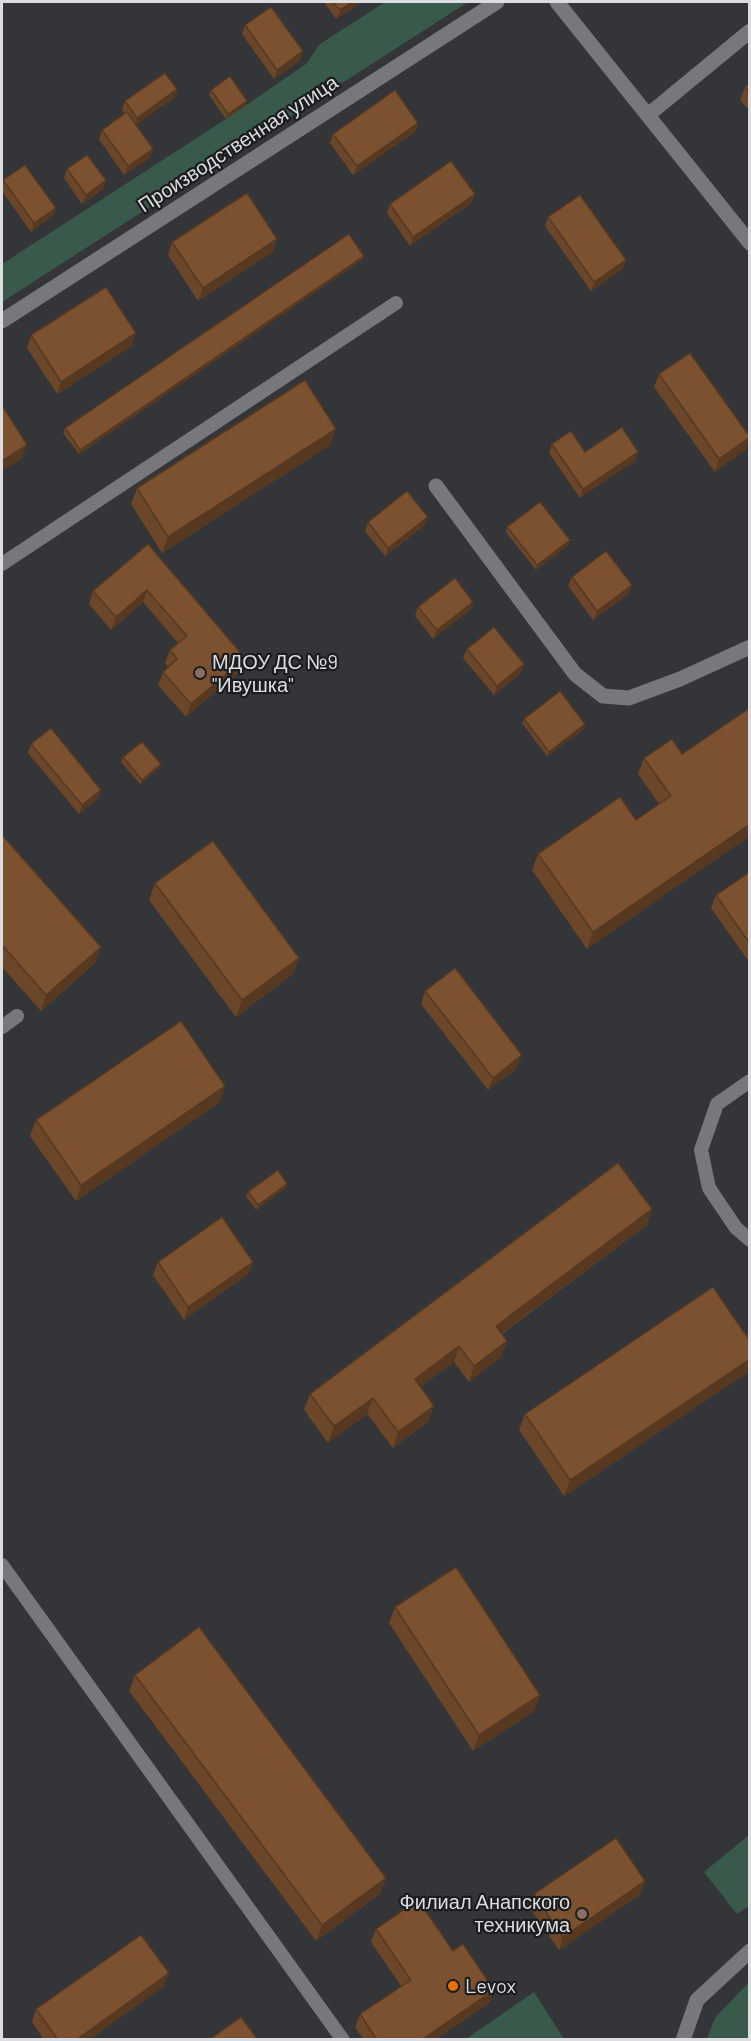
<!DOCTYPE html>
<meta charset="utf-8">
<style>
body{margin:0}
#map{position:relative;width:751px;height:2041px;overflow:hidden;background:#343539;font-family:Barlow,sans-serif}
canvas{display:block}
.frame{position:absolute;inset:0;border:3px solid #dcdde0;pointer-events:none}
</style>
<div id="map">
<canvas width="751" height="2041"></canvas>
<div class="frame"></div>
</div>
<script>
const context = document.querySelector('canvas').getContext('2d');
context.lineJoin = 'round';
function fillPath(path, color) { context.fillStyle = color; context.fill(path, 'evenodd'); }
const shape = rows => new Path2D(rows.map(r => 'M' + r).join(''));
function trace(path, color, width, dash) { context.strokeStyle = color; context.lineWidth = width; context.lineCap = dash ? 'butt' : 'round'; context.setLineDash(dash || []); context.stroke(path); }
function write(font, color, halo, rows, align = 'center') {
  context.font = font + ' Barlow,sans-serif'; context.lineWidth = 4.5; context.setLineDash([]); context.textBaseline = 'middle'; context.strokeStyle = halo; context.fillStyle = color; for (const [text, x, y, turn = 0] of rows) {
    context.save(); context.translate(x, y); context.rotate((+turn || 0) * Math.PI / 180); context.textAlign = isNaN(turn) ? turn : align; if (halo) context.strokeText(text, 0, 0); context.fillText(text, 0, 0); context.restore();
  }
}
const green = shape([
 [385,2,468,2,2,302,2,264,226,119,306,64,320,44],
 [749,1835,749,1906,737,1914,704,1872],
 [749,1982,749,2039,707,2039,715,2018],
 [534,1992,564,2039,466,2039]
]);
const lane = shape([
 [2,564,396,303],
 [2,1027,17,1016],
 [750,1081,717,1104,701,1150,709,1188,736,1228,750,1240],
 [2,1565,343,2040]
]);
const street = shape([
 [557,2,750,243],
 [648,115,750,31],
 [2,321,497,2],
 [436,486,575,674,603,696,629,698,680,679,750,647],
 [683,2040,697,2000,750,1951]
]);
const wall = shape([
 [324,2,361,2,336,19],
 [245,25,300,60,274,79,242,34],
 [750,83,750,111,740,100,745,87],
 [177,89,174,98,136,125,150,158,124,175,99,139,102,130,125,114,122,110,125,101],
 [211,90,247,101,246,105,226,119,209,95],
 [418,123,415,132,353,175,330,143,333,134],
 [67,169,106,180,103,189,82,204,64,178],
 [3,180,52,217,31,232,2,191,2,185],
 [475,194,471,203,410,246,387,213,390,204],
 [548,217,626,260,623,269,591,291,545,226],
 [277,239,273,252,198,301,168,255,172,242],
 [364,256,362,260,79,454,63,433,65,428],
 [31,335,132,346,57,394,27,348],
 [659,374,750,437,745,450,715,472,654,387],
 [552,444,585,452,635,461,580,498,549,453],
 [330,445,162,553,131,504,137,488],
 [368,522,424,526,385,556,365,531],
 [507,527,570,540,568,545,536,570,506,532],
 [148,544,240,671,186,717,158,685,163,672,168,667,165,663,170,650,178,643,143,602,111,630,89,604,93,591],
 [572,577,629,594,593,620,568,586],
 [473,602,470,610,433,639,415,616,418,607],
 [467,649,524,664,521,673,494,695,463,658],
 [750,708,587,949,532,870,538,854,636,820,659,804,638,774,644,758,682,754],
 [524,719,584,729,547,756,522,723],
 [31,744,98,798,79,814,28,753],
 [123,757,159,768,140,784,121,762],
 [2,835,95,963,41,1011,2,967],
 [750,872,750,963,711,908,716,895],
 [155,883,299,958,293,974,236,1017,149,900],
 [425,991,517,1068,488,1090,421,1004],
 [220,1102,76,1201,30,1136,36,1120],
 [287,1184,285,1188,256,1210,246,1196,248,1192],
 [652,1209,647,1225,502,1334,507,1341,501,1357,469,1382,454,1362,420,1387,428,1422,393,1448,367,1414,328,1443,304,1410,310,1394],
 [158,1262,253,1262,248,1274,184,1320,153,1275],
 [750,1341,750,1371,564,1496,519,1430,525,1414],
 [395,1607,540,1695,534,1711,473,1751,389,1623],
 [135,1675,386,1878,380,1894,316,1941,129,1691],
 [534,1894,641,1894,559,1950,529,1907],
 [376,1929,453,1951,494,1990,489,2003,435,2040,364,2040,355,2027,360,2014,401,1986,371,1942],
 [164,1986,89,2040,44,2040,32,2022,36,2009]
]);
const shadedWall = shape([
 [352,2,361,2,336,19,340,10],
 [303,51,300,60,274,79,277,70],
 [177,89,174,98,134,127,137,118],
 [247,101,246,105,226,119,228,114],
 [418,123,415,132,353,175,357,166],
 [153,149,150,158,124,175,128,166],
 [106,180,103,189,82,204,86,195],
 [475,194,471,203,410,246,413,237],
 [56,208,52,217,31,232,34,223],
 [277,239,273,252,198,301,203,288],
 [364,256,362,260,79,454,80,450],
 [626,260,623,269,591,291,594,282],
 [136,333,132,346,57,394,61,382],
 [336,429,330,445,162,553,168,537],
 [750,438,745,450,715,472,719,459],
 [27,445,22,458,2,471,2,461],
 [638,452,635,461,580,498,583,489],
 [428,517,424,526,385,556,388,548],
 [570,540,568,545,536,570,537,565],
 [632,585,629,594,593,620,597,611],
 [147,590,143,602,111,630,116,617],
 [473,602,470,610,433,639,437,630],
 [245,658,240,671,186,717,191,704],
 [524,664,521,673,494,695,497,686],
 [585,724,584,729,547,756,549,752],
 [161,764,159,768,140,784,142,780],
 [101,790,98,798,79,814,82,805],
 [750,824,750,836,587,949,593,932],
 [101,947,95,963,41,1011,46,995],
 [299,958,293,974,236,1017,242,1000],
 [522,1055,517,1068,488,1090,493,1078],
 [225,1086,220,1102,76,1201,81,1185],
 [287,1184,285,1188,256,1210,258,1205],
 [652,1209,647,1225,490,1342,496,1326],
 [253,1262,248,1274,184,1320,188,1307],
 [507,1341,501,1357,469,1382,474,1366],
 [459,1346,454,1362,409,1395,415,1379],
 [750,1359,750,1371,564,1496,570,1480],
 [373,1398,367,1414,328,1443,334,1426],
 [434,1406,428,1422,393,1448,398,1432],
 [540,1695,534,1711,473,1751,479,1735],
 [386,1878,380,1894,316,1941,322,1925],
 [645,1881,641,1894,559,1950,563,1937],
 [169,1973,164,1986,89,2040,76,2040],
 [494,1990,489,2003,435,2040,421,2040]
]);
const building = shape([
 [333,2,352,2,340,10,333,2],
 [271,7,303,51,277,70,245,25,271,7],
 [165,73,177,89,137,118,125,101,165,73],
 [230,76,247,101,228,114,211,90,230,76],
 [750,83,750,93,745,87,750,83],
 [395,90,418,123,357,166,333,134,395,90],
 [127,112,153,149,128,166,102,130,127,112],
 [87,155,106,180,86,195,67,169,87,155],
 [451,161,475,194,413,237,390,204,451,161],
 [25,165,56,208,34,223,3,180,25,165],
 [247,193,277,239,203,288,172,242,247,193],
 [580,195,626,260,594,282,548,217,580,195],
 [349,234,364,256,80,450,65,428,349,234],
 [106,287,136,333,61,382,31,335,106,287],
 [690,353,750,437,719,459,659,374,690,353],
 [305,380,336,429,168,537,137,488,305,380],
 [2,405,27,445,2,461,2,405],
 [622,427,638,452,583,489,552,444,571,431,585,452,622,427],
 [407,491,428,517,388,548,368,522,407,491],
 [540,502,570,540,537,565,507,527,540,502],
 [148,544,245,658,191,704,163,672,177,659,170,650,187,636,147,590,116,617,93,591,148,544],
 [606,551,632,585,597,611,572,577,606,551],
 [455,578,473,602,437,630,418,607,455,578],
 [494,627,524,664,497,686,467,649,494,627],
 [560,691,585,724,549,752,524,719,560,691],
 [750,708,750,824,593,932,538,854,620,797,636,820,671,796,644,758,672,739,682,754,750,708],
 [51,728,101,790,82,805,31,744,51,728],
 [142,742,161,764,142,780,123,757,142,742],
 [2,835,101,947,46,995,2,945,2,835],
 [213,841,299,958,242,1000,155,883,213,841],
 [750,872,750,944,716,895,750,872],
 [455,968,522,1055,493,1078,425,991,455,968],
 [181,1021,225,1086,81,1185,36,1120,181,1021],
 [618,1163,652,1209,496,1326,507,1341,474,1366,459,1346,415,1379,434,1406,398,1432,373,1398,334,1426,310,1394,618,1163],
 [278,1170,287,1184,258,1205,248,1192,278,1170],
 [222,1217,253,1262,188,1307,158,1262,222,1217],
 [713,1287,750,1341,750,1359,570,1480,525,1414,713,1287],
 [456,1567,540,1695,479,1735,395,1607,456,1567],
 [199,1627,386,1878,322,1925,135,1675,199,1627],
 [616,1838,645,1881,563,1937,534,1894,616,1838],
 [418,1900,453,1951,463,1944,494,1990,421,2040,377,2040,360,2014,411,1980,376,1929,418,1900],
 [141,1935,169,1973,76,2040,58,2040,36,2009,141,1935],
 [241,2017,258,2040,209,2040,241,2017]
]);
const markers = [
 [200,673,6,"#8d6e63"],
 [582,1914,6,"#8d6e63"],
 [453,1986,6,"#e8710a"]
];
const streetNames = [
 ["Производственная улица",238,144,-33]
];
const poiNames = [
 ["МДОУ ДС №9",212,662],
 ["\"Ивушка\"",212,685],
 ["Филиал Анапского",570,1902,"right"],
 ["техникума",570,1925,"right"],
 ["Levox",465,1986]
];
fillPath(green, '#39594b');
trace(lane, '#77787d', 14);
trace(street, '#77787d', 15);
fillPath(wall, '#6b4629');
fillPath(shadedWall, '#573922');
fillPath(building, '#7c5130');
trace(building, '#573922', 1.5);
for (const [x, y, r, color] of markers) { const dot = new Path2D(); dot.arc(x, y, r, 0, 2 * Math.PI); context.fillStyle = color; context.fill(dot); trace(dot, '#1c1d1f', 2); }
write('20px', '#dcdde0', '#1c1d1f', streetNames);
write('20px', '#dcdde0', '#1c1d1f', poiNames, 'left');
</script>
